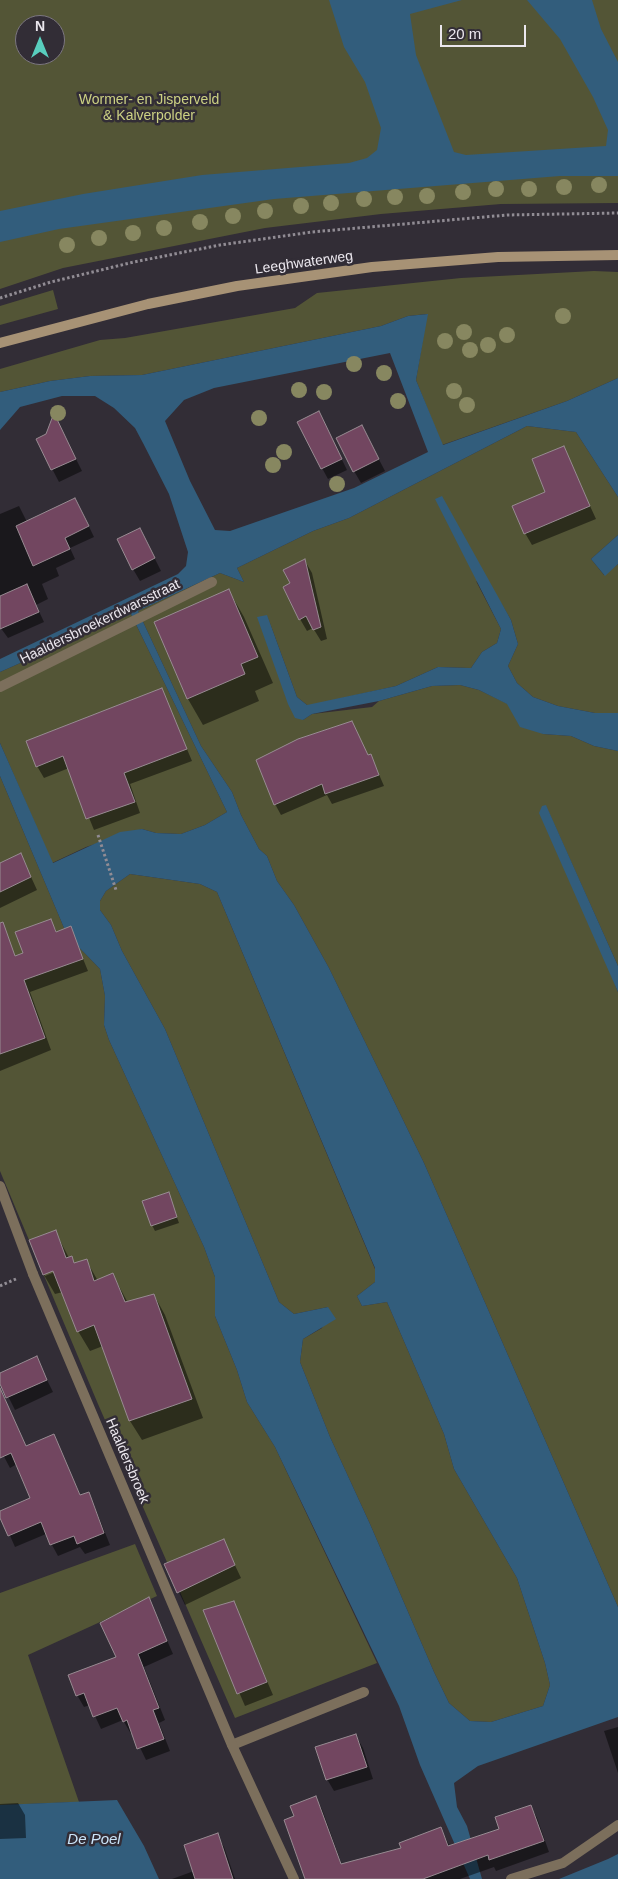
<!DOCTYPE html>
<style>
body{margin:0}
#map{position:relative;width:618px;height:1879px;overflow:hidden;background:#322d36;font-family:Helvetica,sans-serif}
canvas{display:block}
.north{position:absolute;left:15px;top:15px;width:50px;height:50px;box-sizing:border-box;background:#322d36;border:1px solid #7c7780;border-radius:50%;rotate:0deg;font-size:14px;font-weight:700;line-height:20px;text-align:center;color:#ebe7ee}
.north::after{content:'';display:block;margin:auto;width:18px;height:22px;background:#59cebe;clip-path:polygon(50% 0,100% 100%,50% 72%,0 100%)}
.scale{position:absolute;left:440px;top:25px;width:86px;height:22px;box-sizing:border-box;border:2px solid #ebe7ee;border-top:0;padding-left:6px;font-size:15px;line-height:18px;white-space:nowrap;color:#ebe7ee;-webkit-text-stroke:4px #322d36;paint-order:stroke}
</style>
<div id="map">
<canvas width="618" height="1879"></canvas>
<div class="north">N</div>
<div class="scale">20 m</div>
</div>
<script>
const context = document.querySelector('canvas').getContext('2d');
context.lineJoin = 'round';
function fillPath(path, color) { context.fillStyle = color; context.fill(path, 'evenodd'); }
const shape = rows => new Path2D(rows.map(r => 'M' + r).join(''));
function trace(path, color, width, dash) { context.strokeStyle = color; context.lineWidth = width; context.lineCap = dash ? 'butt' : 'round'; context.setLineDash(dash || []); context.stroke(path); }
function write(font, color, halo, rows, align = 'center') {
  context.font = font + ' Helvetica,sans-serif'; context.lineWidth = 5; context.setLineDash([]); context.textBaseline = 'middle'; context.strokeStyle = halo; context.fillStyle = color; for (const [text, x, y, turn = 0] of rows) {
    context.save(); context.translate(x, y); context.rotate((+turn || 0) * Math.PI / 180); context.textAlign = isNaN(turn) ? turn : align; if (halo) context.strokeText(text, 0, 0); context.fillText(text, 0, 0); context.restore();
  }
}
const green = shape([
 [0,0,618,0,618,203,501,204,381,214,265,228,63,268,0,289],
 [25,25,55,25,55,55,25,55],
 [594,271,618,272,618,378,567,401,442,445,416,380,427,314,408,316,381,326,142,375,90,376,50,381,0,392,0,369,100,340,125,338,295,308,317,293,461,278],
 [53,290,58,309,0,325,0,306],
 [527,426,576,432,618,497,618,535,591,559,604,575,618,564,618,713,595,713,558,706,533,697,517,683,508,666,518,644,511,620,501,603,476,581,501,629,497,643,482,652,471,668,438,667,396,686,312,705,307,705,297,697,267,615,303,720,312,714,372,707,379,701,432,686,460,685,479,690,508,704,543,734,571,736,594,746,618,751,618,966,546,806,618,992,618,1607,424,1163,329,968,294,905,277,881,267,856,259,849,241,815,232,792,201,746,138,611,220,573,244,582,237,568,313,531,349,518],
 [131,614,227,812,205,825,181,834,156,833,142,829,86,847,52,863,0,743,0,672],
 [0,776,67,935,100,969,105,996,104,1025,109,1040,204,1247,215,1277,215,1316,237,1370,247,1402,275,1447,377,1663,235,1718,98,1404,0,1171],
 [130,874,200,884,217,892,375,1269,375,1282,357,1296,362,1306,387,1302,444,1434,454,1469,517,1578,545,1663,550,1685,543,1706,491,1722,470,1721,449,1703,434,1672,370,1524,330,1437,300,1362,303,1339,322,1328,328,1307,294,1314,279,1302,165,1029,122,951,111,925,100,910,100,901,106,891],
 [135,1544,157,1596,28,1655,79,1802,0,1805,0,1593]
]);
const water = shape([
 [329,0,462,0,410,14,416,55,454,152,466,155,606,146,608,130,593,97,560,39,527,0,592,0,601,29,618,62,618,176,560,176,274,199,59,229,0,242,0,211,83,194,202,175,349,163,367,158,377,150,381,128,365,82,344,47],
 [428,314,416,380,443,445,567,401,618,378,618,497,576,432,527,426,349,518,313,531,237,568,244,582,220,573,138,611,201,746,232,792,241,815,259,849,267,856,277,881,294,905,329,968,424,1163,618,1607,618,1717,478,1766,454,1783,457,1807,467,1826,482,1879,470,1879,420,1765,399,1706,275,1447,247,1402,237,1370,215,1316,215,1277,204,1247,109,1040,104,1025,105,996,100,969,67,935,0,776,0,743,53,863,120,832,142,829,156,833,181,834,205,825,227,812,131,614,0,672,0,659,178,574,186,566,188,552,169,494,143,443,135,428,114,408,95,396,62,396,20,407,0,430,0,392,50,381,90,376,142,375,381,326,408,316],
 [390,353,428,452,354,488,230,531,215,530,190,481,165,421,184,400,214,388],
 [130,874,200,884,217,892,375,1268,375,1282,357,1296,362,1306,387,1302,444,1434,454,1469,517,1578,545,1663,550,1685,543,1706,491,1722,470,1721,449,1703,434,1672,370,1524,330,1437,300,1362,303,1339,336,1319,328,1307,294,1314,279,1302,165,1029,122,951,111,925,100,910,100,901,106,891],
 [442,496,511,620,518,644,508,666,517,683,533,697,558,706,595,713,618,713,618,751,594,746,571,736,543,734,520,727,507,704,479,690,460,685,432,686,379,701,312,714,303,720,295,718,288,704,257,617,267,615,297,697,307,705,396,686,438,667,471,668,482,652,497,643,501,629,435,499],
 [618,535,618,564,605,576,591,559],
 [546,805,618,966,618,992,539,813,542,806],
 [117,1800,144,1846,159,1879,0,1879,0,1805],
 [618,1854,618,1879,559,1879,608,1859]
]);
const shadow = shape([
 [324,423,347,470,328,479,322,468],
 [60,427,82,471,59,482,37,440],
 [362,427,385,471,361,483,354,471],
 [563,447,596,519,532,545,525,533,547,492],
 [19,506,27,522,81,510,94,537,70,548,75,559,56,568,59,576,42,584,48,599,36,605,44,622,8,638,0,627,0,514],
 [140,529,161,571,140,581,133,569],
 [305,561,312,573,327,639,321,641,313,628,307,631,300,619,291,584],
 [229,591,244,617,273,683,255,691,259,701,203,725,188,699,155,623],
 [162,690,192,761,130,784,140,813,94,830,69,768,44,778,37,766],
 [371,756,384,786,332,804,327,795,281,815,275,804],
 [21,855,37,890,0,908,0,865],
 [50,920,57,932,70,927,88,971,30,992,51,1050,0,1071,0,963,24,953],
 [168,1193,179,1223,155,1231,152,1225],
 [55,1231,69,1258,71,1258,75,1264,86,1260,98,1281,113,1275,128,1303,154,1295,165,1315,203,1418,142,1440,130,1421,103,1346,90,1351,78,1331,63,1292,55,1294,44,1275],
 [59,1268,60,1270,45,1276,45,1273],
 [36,1358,53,1392,15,1410,0,1380,0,1375],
 [5,1403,26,1447,53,1436,81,1496,88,1494,94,1505,110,1545,85,1554,80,1547,58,1556,46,1534,15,1547,0,1513,32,1499,17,1464,10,1468,0,1449,0,1406],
 [223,1540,241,1578,185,1605,166,1565],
 [149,1599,173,1654,144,1667,165,1720,159,1723,170,1751,146,1760,133,1733,131,1734,123,1720,101,1729,90,1705,84,1707,77,1695,118,1658],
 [233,1602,273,1695,245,1706,204,1611],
 [618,1727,618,1773,604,1731],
 [356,1736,363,1748,373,1779,334,1791,327,1779],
 [315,1797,322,1809,342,1865,402,1848,441,1829,450,1847,500,1830,531,1806,537,1818,549,1852,496,1871,494,1867,460,1879,307,1879,296,1817],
 [18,1803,25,1815,26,1838,0,1839,0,1804],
 [217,1835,224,1847,235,1879,172,1879,194,1871]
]);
const building = shape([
 [319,411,342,459,321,469,297,422,319,411],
 [54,413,76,459,51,470,36,439,46,434,54,413],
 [362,425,379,459,353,472,336,438,362,425],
 [564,446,590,506,524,534,512,506,545,492,532,459,564,446],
 [75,498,89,526,65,538,70,549,33,566,16,526,75,498],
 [140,528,155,558,132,570,117,539,140,528],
 [305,559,321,627,313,630,306,616,299,620,283,587,290,583,283,570,305,559],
 [27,584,39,612,0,629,0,596,27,584],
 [229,589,258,657,241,664,245,674,187,699,154,622,229,589],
 [162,688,187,749,124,773,135,802,86,819,63,756,36,767,26,741,162,688],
 [352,721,368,755,371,754,379,775,325,794,322,784,274,805,256,760,298,739,352,721],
 [21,853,31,877,0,892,0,863,21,853],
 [51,919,56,932,71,926,83,959,24,980,45,1038,0,1054,0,923,3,922,15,956,23,953,15,932,51,919],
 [169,1192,177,1217,151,1226,142,1201,169,1192],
 [56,1230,66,1258,72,1256,74,1263,87,1259,94,1281,113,1273,125,1302,154,1294,192,1399,129,1421,94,1325,77,1332,53,1271,43,1275,29,1240,56,1230],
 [37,1356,47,1380,6,1398,0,1384,0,1373,37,1356],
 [0,1388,26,1446,54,1434,80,1495,89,1492,104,1533,77,1544,74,1536,50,1545,41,1522,8,1536,0,1518,0,1511,30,1498,11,1453,0,1458,0,1388],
 [224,1539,235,1565,177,1593,164,1564,224,1539],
 [149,1597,167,1641,138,1654,159,1708,153,1710,164,1739,137,1749,127,1720,123,1722,117,1708,93,1717,84,1693,76,1696,68,1675,116,1657,100,1623,149,1597],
 [234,1601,267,1682,237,1694,203,1610,234,1601],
 [356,1734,367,1767,326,1780,315,1747,356,1734],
 [316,1796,341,1864,401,1848,399,1843,441,1827,448,1846,499,1829,495,1817,531,1805,544,1841,489,1860,488,1855,423,1879,305,1879,284,1820,294,1816,290,1806,316,1796],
 [218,1833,233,1879,195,1879,184,1845,218,1833]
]);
const path = shape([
 [0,298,51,282,134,262,220,245,312,232,507,215,618,213],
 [98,835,116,890],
 [0,1286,16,1279]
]);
const lane = shape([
 [0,687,212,582],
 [0,1186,33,1274],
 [232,1745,364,1692]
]);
const street = shape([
 [33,1274,232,1745,294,1879],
 [511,1879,563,1863,618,1825]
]);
const secondary = shape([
 [0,343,148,304,237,286,372,267,498,257,618,255]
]);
const trees = [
 [599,185],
 [564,187],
 [496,189],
 [529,189],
 [463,192],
 [427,196],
 [395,197],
 [364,199],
 [331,203],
 [301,206],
 [265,211],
 [233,216],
 [200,222],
 [164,228],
 [133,233],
 [99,238],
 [67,245],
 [563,316],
 [464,332],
 [507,335],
 [445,341],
 [488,345],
 [470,350],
 [354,364],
 [384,373],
 [299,390],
 [454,391],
 [324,392],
 [398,401],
 [467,405],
 [58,413],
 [259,418],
 [284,452],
 [273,465],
 [337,484]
];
const parkNames = [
 ["Wormer- en Jisperveld",149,100],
 ["& Kalverpolder",149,116]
];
const streetNames = [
 ["Leeghwaterweg",304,263,-8],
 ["Haaldersbroekerdwarsstraat",100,622,-26],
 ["Haaldersbroek",127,1461,67]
];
const waterNames = [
 ["De Poel",94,1840]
];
fillPath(green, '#535536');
fillPath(water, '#325d7c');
fillPath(shadow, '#0007');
fillPath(building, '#724660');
trace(building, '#988b92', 1);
trace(path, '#918c94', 3, [2.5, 2.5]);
trace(lane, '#7c6f5c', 10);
trace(street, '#7c6f5c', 10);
trace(secondary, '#a79275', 10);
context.fillStyle = '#878760';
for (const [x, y] of trees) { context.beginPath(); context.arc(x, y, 8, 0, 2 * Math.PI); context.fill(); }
write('14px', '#ccd183', '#322d36', parkNames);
write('14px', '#ebe7ee', '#322d36', streetNames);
write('italic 15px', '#cbe5fa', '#322d36', waterNames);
</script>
